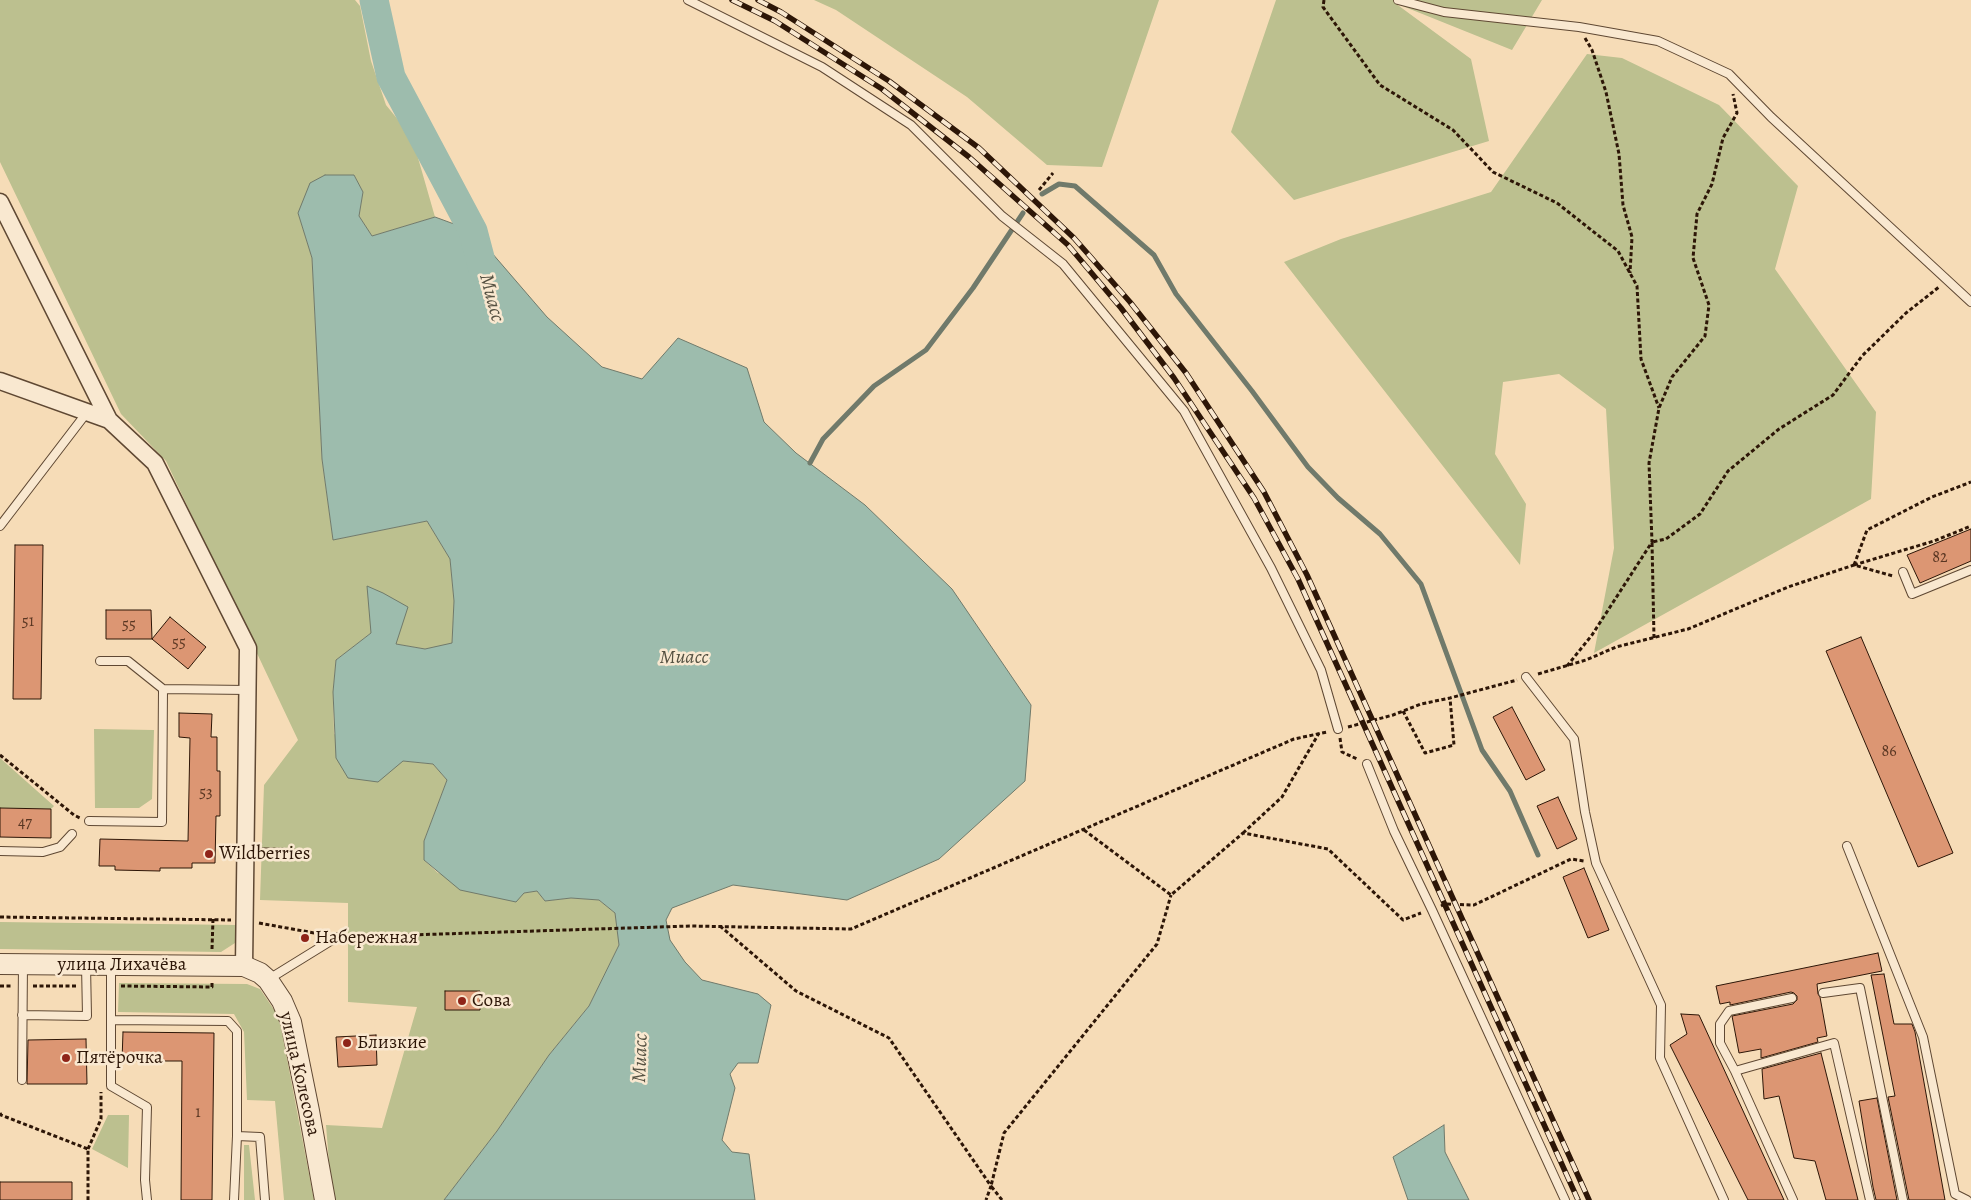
<!DOCTYPE html>
<meta charset="utf-8">
<style>
body{margin:0}
canvas{display:block;background:#f6dcb7}
</style>
<canvas width="1971" height="1200"></canvas>
<script>
const context = document.querySelector('canvas').getContext('2d');
context.lineJoin = 'round';
function fillPath(path, color) { context.fillStyle = color; context.fill(path, 'evenodd'); }
const shape = rows => new Path2D(rows.map(r => 'M' + r).join(''));
function trace(path, color, width, dash) { context.strokeStyle = color; context.lineWidth = width; context.lineCap = dash ? 'butt' : 'round'; context.setLineDash(dash || []); context.stroke(path); }
function write(font, color, halo, rows, align = 'center') {
  context.font = font + ' Alegreya,serif'; context.lineWidth = 5; context.setLineDash([]); context.textBaseline = 'middle'; context.strokeStyle = halo; context.fillStyle = color; for (const [text, x, y, turn = 0] of rows) {
    context.save(); context.translate(x, y); context.rotate((+turn || 0) * Math.PI / 180); context.textAlign = isNaN(turn) ? turn : align; if (halo) context.strokeText(text, 0, 0); context.fillText(text, 0, 0); context.restore();
  }
}
const green = shape([
 [0,0,355,0,360,6,371,61,386,105,412,137,435,217,372,236,359,216,363,192,354,175,325,175,298,213,312,258,322,459,333,540,427,521,450,559,454,601,452,644,425,649,396,644,371,633,336,660,333,692,334,734,403,761,433,764,447,780,424,841,425,861,438,873,524,893,537,891,545,901,571,898,599,900,615,913,619,945,589,1006,549,1055,497,1131,444,1200,332,1200,326,1125,382,1128,417,1007,348,1002,348,903,260,900,264,785,298,740,166,461,121,414,0,162],
 [814,0,1159,0,1102,167,1047,165,967,97,836,10],
 [1276,0,1542,0,1512,50,1395,3,1471,59,1489,141,1294,200,1231,132],
 [1587,54,1622,58,1719,105,1798,186,1775,269,1876,412,1871,499,1594,653,1614,548,1606,409,1559,374,1503,382,1495,454,1526,504,1520,565,1284,262,1341,239,1491,192],
 [94,729,154,730,152,799,139,808,95,808],
 [0,758,54,806,51,809,0,808],
 [0,922,238,925,235,943,221,952,0,949],
 [119,983,247,984,260,989,279,1017,314,1200,284,1200,275,1101,247,1100,244,1032,234,1014,118,1012],
 [108,1115,129,1115,128,1168,92,1149],
 [244,1145,249,1145,255,1200,244,1200]
]);
const water = shape([
 [325,175,354,175,363,192,359,216,372,236,435,217,473,231,547,317,602,367,642,379,678,338,747,368,764,422,796,453,865,505,952,589,1031,705,1025,781,939,859,847,900,733,885,672,908,666,920,670,940,685,962,702,980,758,994,771,1005,758,1063,738,1063,730,1074,735,1088,722,1140,732,1152,749,1154,755,1200,444,1200,497,1131,549,1055,589,1006,619,945,615,913,599,900,571,898,545,901,537,891,524,893,516,902,460,890,424,860,424,841,447,780,433,764,403,761,378,782,348,778,336,758,333,692,336,660,371,633,367,586,383,593,408,607,396,644,425,649,452,643,454,601,450,559,427,521,333,540,322,459,312,258,298,213,310,183,325,175],
 [1444,1125,1445,1152,1469,1200,1408,1200,1393,1157,1444,1125]
]);
const stream = shape([
 [1042,194,1059,184,1075,186,1154,255,1176,294,1252,391,1308,467,1338,498,1380,534,1421,584,1482,750,1510,791,1538,855],
 [810,463,823,439,874,386,926,350,973,288,1023,213]
]);
const river = shape([
 [374,0,391,77,473,231,483,269]
]);
const building = shape([
 [1971,529,1971,561,1920,583,1907,555,1971,529],
 [15,545,43,545,41,699,13,699,15,545],
 [106,610,151,610,152,639,106,639,106,610],
 [170,617,206,647,188,669,152,639,170,617],
 [1861,637,1953,853,1918,867,1826,651,1861,637],
 [1512,707,1545,770,1526,780,1493,717,1512,707],
 [179,713,212,714,211,737,217,737,217,771,220,771,220,816,216,816,215,863,192,863,192,868,160,868,160,871,115,870,115,866,99,866,100,839,188,841,190,738,179,737,179,713],
 [1558,797,1577,839,1557,849,1537,806,1558,797],
 [0,808,51,809,51,838,0,837,0,808],
 [1584,868,1609,930,1588,938,1563,877,1584,868],
 [1878,953,1882,971,1817,984,1818,994,1820,997,1827,1036,1817,1038,1818,1042,1761,1058,1761,1049,1739,1053,1732,1016,1793,1004,1797,1000,1797,996,1794,993,1791,992,1730,1005,1730,1002,1720,1004,1716,986,1878,953],
 [1884,974,1894,1024,1912,1024,1915,1032,1945,1200,1909,1200,1888,1097,1895,1096,1871,975,1884,974],
 [445,991,480,991,480,1010,445,1010,445,991],
 [1681,1014,1699,1015,1784,1200,1748,1200,1670,1045,1687,1034,1681,1014],
 [123,1032,214,1033,212,1200,181,1200,182,1061,122,1061,123,1032],
 [376,1035,377,1065,338,1067,336,1037,376,1035],
 [86,1039,87,1084,27,1084,28,1040,86,1039],
 [1821,1053,1858,1200,1826,1200,1815,1161,1794,1158,1779,1096,1764,1099,1762,1069,1821,1053],
 [1877,1098,1897,1200,1876,1200,1873,1187,1859,1101,1877,1098],
 [0,1182,72,1182,72,1200,0,1200,0,1182]
]);
const path = shape([
 [1324,0,1323,7,1380,85,1453,130,1493,172,1557,203,1618,251,1637,286,1641,359,1659,408],
 [1585,38,1592,50,1606,92,1619,154,1623,205,1632,237,1630,273],
 [1039,190,1053,173],
 [1854,565,1867,530,1932,497,1971,482],
 [1854,565,1934,541,1971,526],
 [1654,638,1652,542,1666,539,1700,514,1728,471,1779,429,1833,395,1862,356,1906,313,1939,287],
 [1567,666,1592,635,1652,542,1649,463,1659,408,1672,377,1705,336,1709,305,1693,258,1697,214,1712,184,1723,138,1737,113,1733,94],
 [1538,674,1586,660,1616,647,1688,629,1788,587,1854,565,1893,576],
 [1403,711,1425,753,1454,745,1450,698],
 [1348,727,1393,715,1421,704,1450,698,1517,680],
 [1340,738,1342,752,1357,759],
 [0,755,74,815,80,818],
 [1084,830,1171,895,1243,833,1328,849,1403,920,1421,913],
 [1243,833,1282,797,1319,733],
 [1441,906,1445,904,1474,905,1571,859,1584,861],
 [0,917,231,920],
 [259,923,320,934],
 [720,926,796,991,889,1038,991,1186,986,1200],
 [348,937,690,926,851,929,1294,739,1327,732],
 [212,949,213,919],
 [0,986,12,986],
 [33,986,77,986],
 [121,986,212,987,212,983],
 [0,1113,1,1115,88,1149,88,1200],
 [88,1149,101,1119,101,1092],
 [1002,1200,991,1186,1004,1133,1157,944,1171,895]
]);
const service = shape([
 [688,0,822,67,911,125,1002,216,1063,264,1184,411,1271,568,1321,670,1338,729],
 [1398,0,1444,12,1579,27,1658,41,1729,74,1771,117,1971,302],
 [0,526,88,411],
 [1903,572,1912,594,1971,570],
 [100,661,128,661,163,689],
 [1526,677,1574,739,1585,812,1596,863,1661,1005,1660,1058,1724,1200],
 [1367,764,1394,831,1432,910,1565,1200],
 [89,821,162,822,163,689,248,690],
 [1847,846,1923,1037,1955,1194,1967,1200],
 [0,851,43,852,60,847,72,834],
 [246,852,292,853],
 [111,965,111,1086,147,1107,145,1180,147,1200],
 [269,979,337,937],
 [1823,993,1860,988,1903,1200],
 [1792,998,1729,1011,1720,1024,1720,1043,1735,1071,1793,1200],
 [22,1015,87,1016,86,965],
 [111,1020,228,1021,237,1031,237,1136,234,1200],
 [1735,1071,1834,1043,1870,1200],
 [22,1080,23,964],
 [237,1136,260,1137,265,1200]
]);
const minor = shape([
 [0,202,109,420,155,463,248,648,244,966],
 [0,381,109,420]
]);
const tertiary = shape([
 [0,964,244,966,260,973,268,980,282,1001,291,1022,309,1111,325,1200]
]);
const rail = shape([
 [732,0,775,21,882,89,969,157,1068,245,1121,308,1174,378,1254,498,1298,579,1578,1200],
 [758,0,781,12,889,81,979,148,1074,238,1130,302,1186,373,1264,492,1307,575,1589,1200]
]);
const markers = [
 [209,854,5,"#8f2418"],
 [305,938,5,"#8f2418"],
 [462,1001,5,"#8f2418"],
 [347,1043,5,"#8f2418"],
 [66,1058,5,"#8f2418"]
];
const numberNames = [
 ["82",1940,558],
 ["51",28,622],
 ["55",129,625],
 ["55",179,643],
 ["86",1889,752],
 ["53",206,793],
 ["47",25,823],
 ["1",198,1113]
];
const poiNames = [
 ["Wildberries",219,854],
 ["Набережная",315,938],
 ["Сова",472,1001],
 ["Близкие",357,1043],
 ["Пятёрочка",76,1058]
];
const streetNames = [
 ["улица Лихачёва",122,965],
 ["улица Колесова",299,1074,77]
];
const waterNames = [
 ["Миасс",491,298,75],
 ["Миасс",684,658],
 ["Миасс",641,1058,-88]
];
fillPath(green, '#bcc08f');
fillPath(water, '#9dbcad');
trace(water, '#707a6b', 1);
trace(stream, '#707a6b', 5);
trace(river, '#9dbcad', 29);
fillPath(building, '#dc9673');
trace(building, '#2d1607', 1);
trace(service, '#5f4833', 10);
trace(minor, '#5f4833', 19);
trace(tertiary, '#5f4833', 22);
trace(path, '#2d1607', 3, [4, 2.5]);
trace(service, '#f9e8d0', 8);
trace(minor, '#f9e8d0', 16);
trace(tertiary, '#f9e8d0', 20);
trace(rail, '#2d1607', 5.5);
trace(rail, '#f9e8d0', 4, [11]);
for (const [x, y, r, color] of markers) { const dot = new Path2D(); dot.arc(x, y, r, 0, 2 * Math.PI); context.fillStyle = color; context.fill(dot); trace(dot, '#f9e8d0', 2); }
write('16px', '#593622', null, numberNames);
write('19px', '#2d1607', '#f9e8d0', poiNames, 'left');
write('19px', '#2d1607', '#f9e8d0', streetNames);
write('italic 20px', '#545041', '#f9e8d0', waterNames);
</script>
